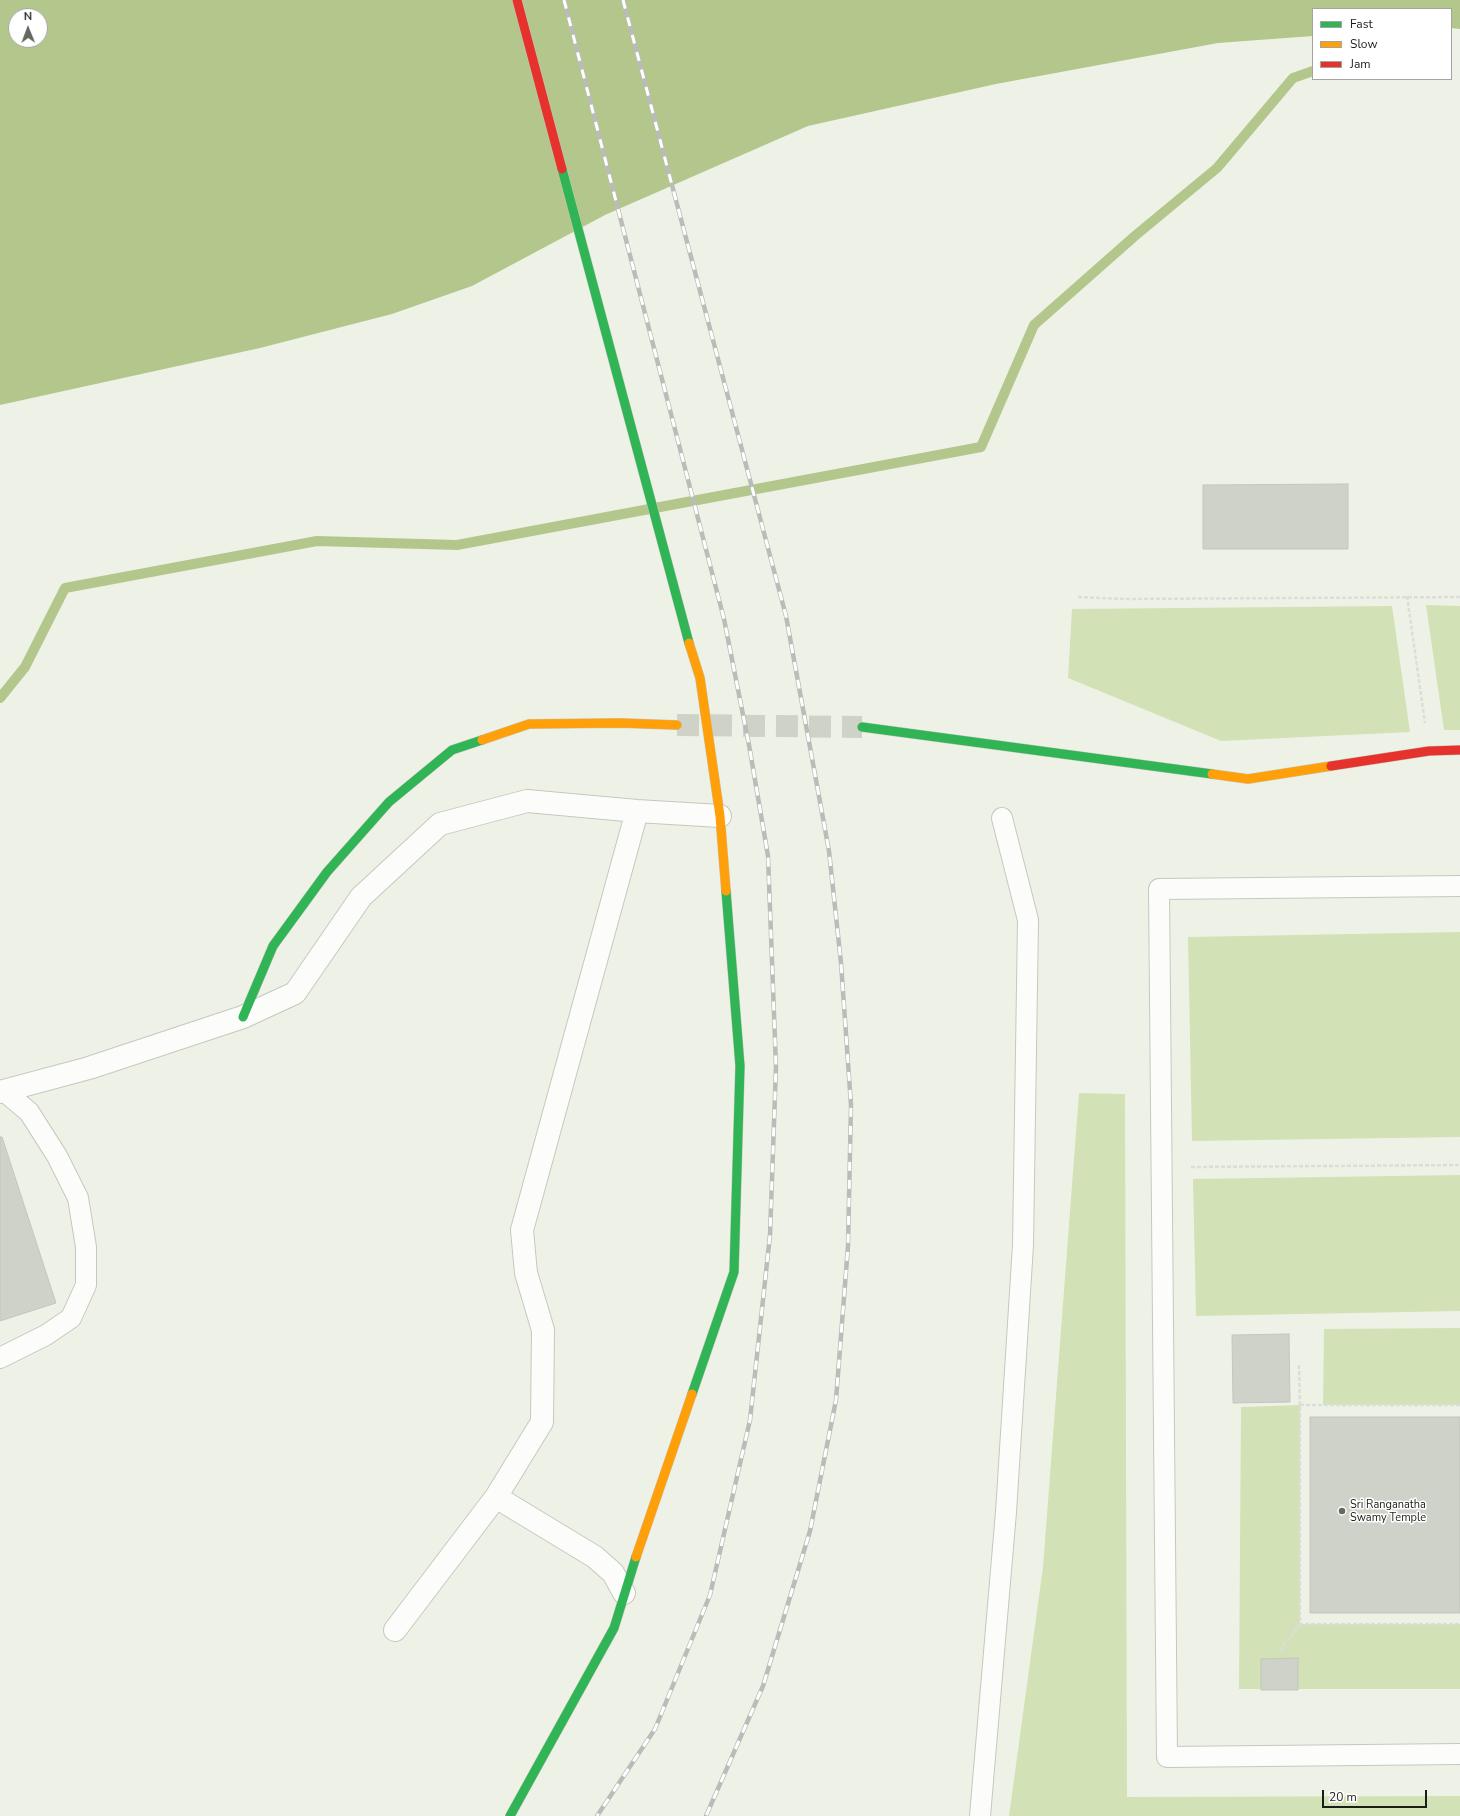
<!DOCTYPE html>
<style>
body{margin:0}
#map{position:relative;width:1460px;height:1816px;overflow:hidden;background:#eef2e6;font-family:"Nunito Sans",sans-serif}
canvas{display:block}
.legend{position:absolute;left:1312px;top:8px;width:140px;height:72px;box-sizing:border-box;background:#fff;border:1px solid #a4a5a2;margin:0;padding:5px 7px;list-style:none;font-size:12px;color:#1b1e16}
.legend li{display:flex;align-items:center;gap:8px;height:20px}
.legend b{width:20px;border:1px solid #a4a5a2}
.north{position:absolute;left:8px;top:8px;width:40px;height:40px;box-sizing:border-box;background:#fff;border:1px solid #a4a5a2;border-radius:50%;rotate:359deg;font-size:11px;font-weight:700;line-height:16px;text-align:center;color:#1b1e16}
.north::after{content:'';display:block;margin:auto;width:14px;height:18px;background:#65685f;clip-path:polygon(50% 0,100% 100%,50% 72%,0 100%)}
.scale{position:absolute;left:1322px;top:1790px;width:105px;height:18px;box-sizing:border-box;border:2px solid #1b1e16;border-top:0;padding-left:5px;font-size:12px;line-height:14px;white-space:nowrap;color:#1b1e16;-webkit-text-stroke:3px #fff;paint-order:stroke}
</style>
<div id="map">
<canvas width="1460" height="1816"></canvas>
<ul class="legend">
<li><b style="height:5px;background:#30b455"></b>Fast</li>
<li><b style="height:5px;background:#ff9f0a"></b>Slow</li>
<li><b style="height:5px;background:#e5322d"></b>Jam</li>
</ul>
<div class="north">N</div>
<div class="scale">20 m</div>
</div>
<script>
const context = document.querySelector('canvas').getContext('2d');
context.lineJoin = 'round';
function fillPath(path, color) { context.fillStyle = color; context.fill(path, 'evenodd'); }
const shape = rows => new Path2D(rows.map(r => 'M' + r).join(''));
function trace(path, color, width, dash) { context.strokeStyle = color; context.lineWidth = width; context.lineCap = dash ? 'butt' : 'round'; context.setLineDash(dash || []); context.stroke(path); }
function write(font, color, halo, rows, align = 'center') {
  context.font = font + ' "Nunito Sans",sans-serif'; context.lineWidth = 3; context.setLineDash([]); context.textBaseline = 'middle'; context.strokeStyle = halo; context.fillStyle = color; for (const [text, x, y, turn = 0] of rows) {
    context.save(); context.translate(x, y); context.rotate((+turn || 0) * Math.PI / 180); context.textAlign = isNaN(turn) ? turn : align; if (halo) context.strokeText(text, 0, 0); context.fillText(text, 0, 0); context.restore();
  }
}
const green = shape([
 [1426,605,1460,606,1460,730,1444,730],
 [1392,606,1410,732,1221,741,1068,678,1072,609],
 [1460,932,1460,1137,1192,1141,1188,937],
 [1079,1093,1125,1094,1127,1797,1460,1796,1460,1816,1009,1816,1043,1567],
 [1460,1175,1460,1311,1196,1316,1193,1179],
 [1460,1328,1460,1405,1323,1405,1324,1329],
 [1300,1405,1300,1624,1460,1624,1460,1689,1239,1689,1241,1407]
]);
const water = shape([
 [0,0,1460,0,1460,29,1451,28,1451,9,1313,9,1313,36,1218,43,996,84,808,126,605,215,472,286,392,314,260,348,0,405],
 [16,16,40,16,40,40,16,40]
]);
const stream = shape([
 [0,698,25,667,65,588,317,541,457,545,981,447,1034,325,1136,235,1217,168,1293,78,1313,71]
]);
const building = shape([
 [1348,484,1348,549,1203,549,1203,485,1348,484],
 [0,1137,2,1137,56,1303,0,1321,0,1137],
 [1289,1334,1290,1402,1233,1403,1232,1335,1289,1334],
 [1310,1417,1460,1417,1460,1613,1310,1613,1310,1417],
 [1298,1658,1298,1690,1261,1690,1261,1659,1298,1658]
]);
const secondaryTunnel = shape([
 [677,725,862,727]
]);
const path = shape([
 [1407,596,1425,723],
 [1078,597,1127,599,1460,597],
 [1191,1167,1460,1165],
 [1299,1365,1300,1405],
 [1460,1405,1300,1405,1300,1624,1460,1624],
 [1280,1651,1300,1624]
]);
const lane = shape([
 [1460,886,1159,889,1167,1757,1460,1754],
 [0,1358,46,1335,71,1318,86,1285,86,1247,78,1198,57,1156,29,1112,4,1091],
 [980,1816,1006,1512,1023,1245,1028,920,1002,818]
]);
const street = shape([
 [0,1092,89,1068,243,1017,295,993,361,897,440,824,527,801,637,811,720,816],
 [496,1497,595,1557,613,1573,624,1593],
 [395,1630,496,1497,542,1422,543,1330,526,1273,522,1230,637,811]
]);
const fast = shape([
 [562,169,689,643],
 [862,727,1212,774],
 [243,1017,273,946,327,872,389,802,452,750,482,740],
 [692,1394,734,1272,740,1066,726,891],
 [510,1816,614,1628,636,1557]
]);
const slow = shape([
 [689,643,700,678,720,816,726,891],
 [482,740,529,724,620,723,677,725],
 [1212,774,1248,779,1331,766],
 [636,1557,692,1394]
]);
const jam = shape([
 [517,0,562,169],
 [1331,766,1429,751,1460,750]
]);
const rail = shape([
 [564,0,724,619,749,745,768,856,776,1067,770,1235,750,1420,710,1595,655,1729,597,1816],
 [623,0,786,616,829,851,841,963,851,1105,848,1246,836,1400,810,1531,763,1686,706,1816]
]);
const markers = [
 [1342,1511,4,"#65685f"]
];
const poiNames = [
 ["Sri Ranganatha",1350,1505],
 ["Swamy Temple",1350,1518]
];
fillPath(green, '#d2e2b6');
fillPath(water, '#b3c78d');
trace(stream, '#b3c78d', 10);
fillPath(building, '#cfd2c9');
trace(building, '#c3c6bd', 1);
trace(secondaryTunnel, '#ced2c7', 22, [22, 11]);
trace(lane, '#c5c8be', 22);
trace(street, '#c5c8be', 24);
trace(fast, '#c5c8be', 10);
trace(slow, '#c5c8be', 10);
trace(jam, '#c5c8be', 10);
trace(path, '#dbddd9', 2.5, [4, 2]);
trace(lane, '#fcfdfb', 20);
trace(street, '#fcfdfb', 22);
trace(fast, '#30b455', 9);
trace(slow, '#ff9f0a', 9);
trace(jam, '#e5322d', 9);
trace(rail, '#babcb8', 4.5);
trace(rail, '#fff', 3, [9]);
for (const [x, y, r, color] of markers) { const dot = new Path2D(); dot.arc(x, y, r, 0, 2 * Math.PI); context.fillStyle = color; context.fill(dot); trace(dot, '#fff', 1.5); }
write('11px', '#1b1e16', '#fff', poiNames, 'left');
</script>
